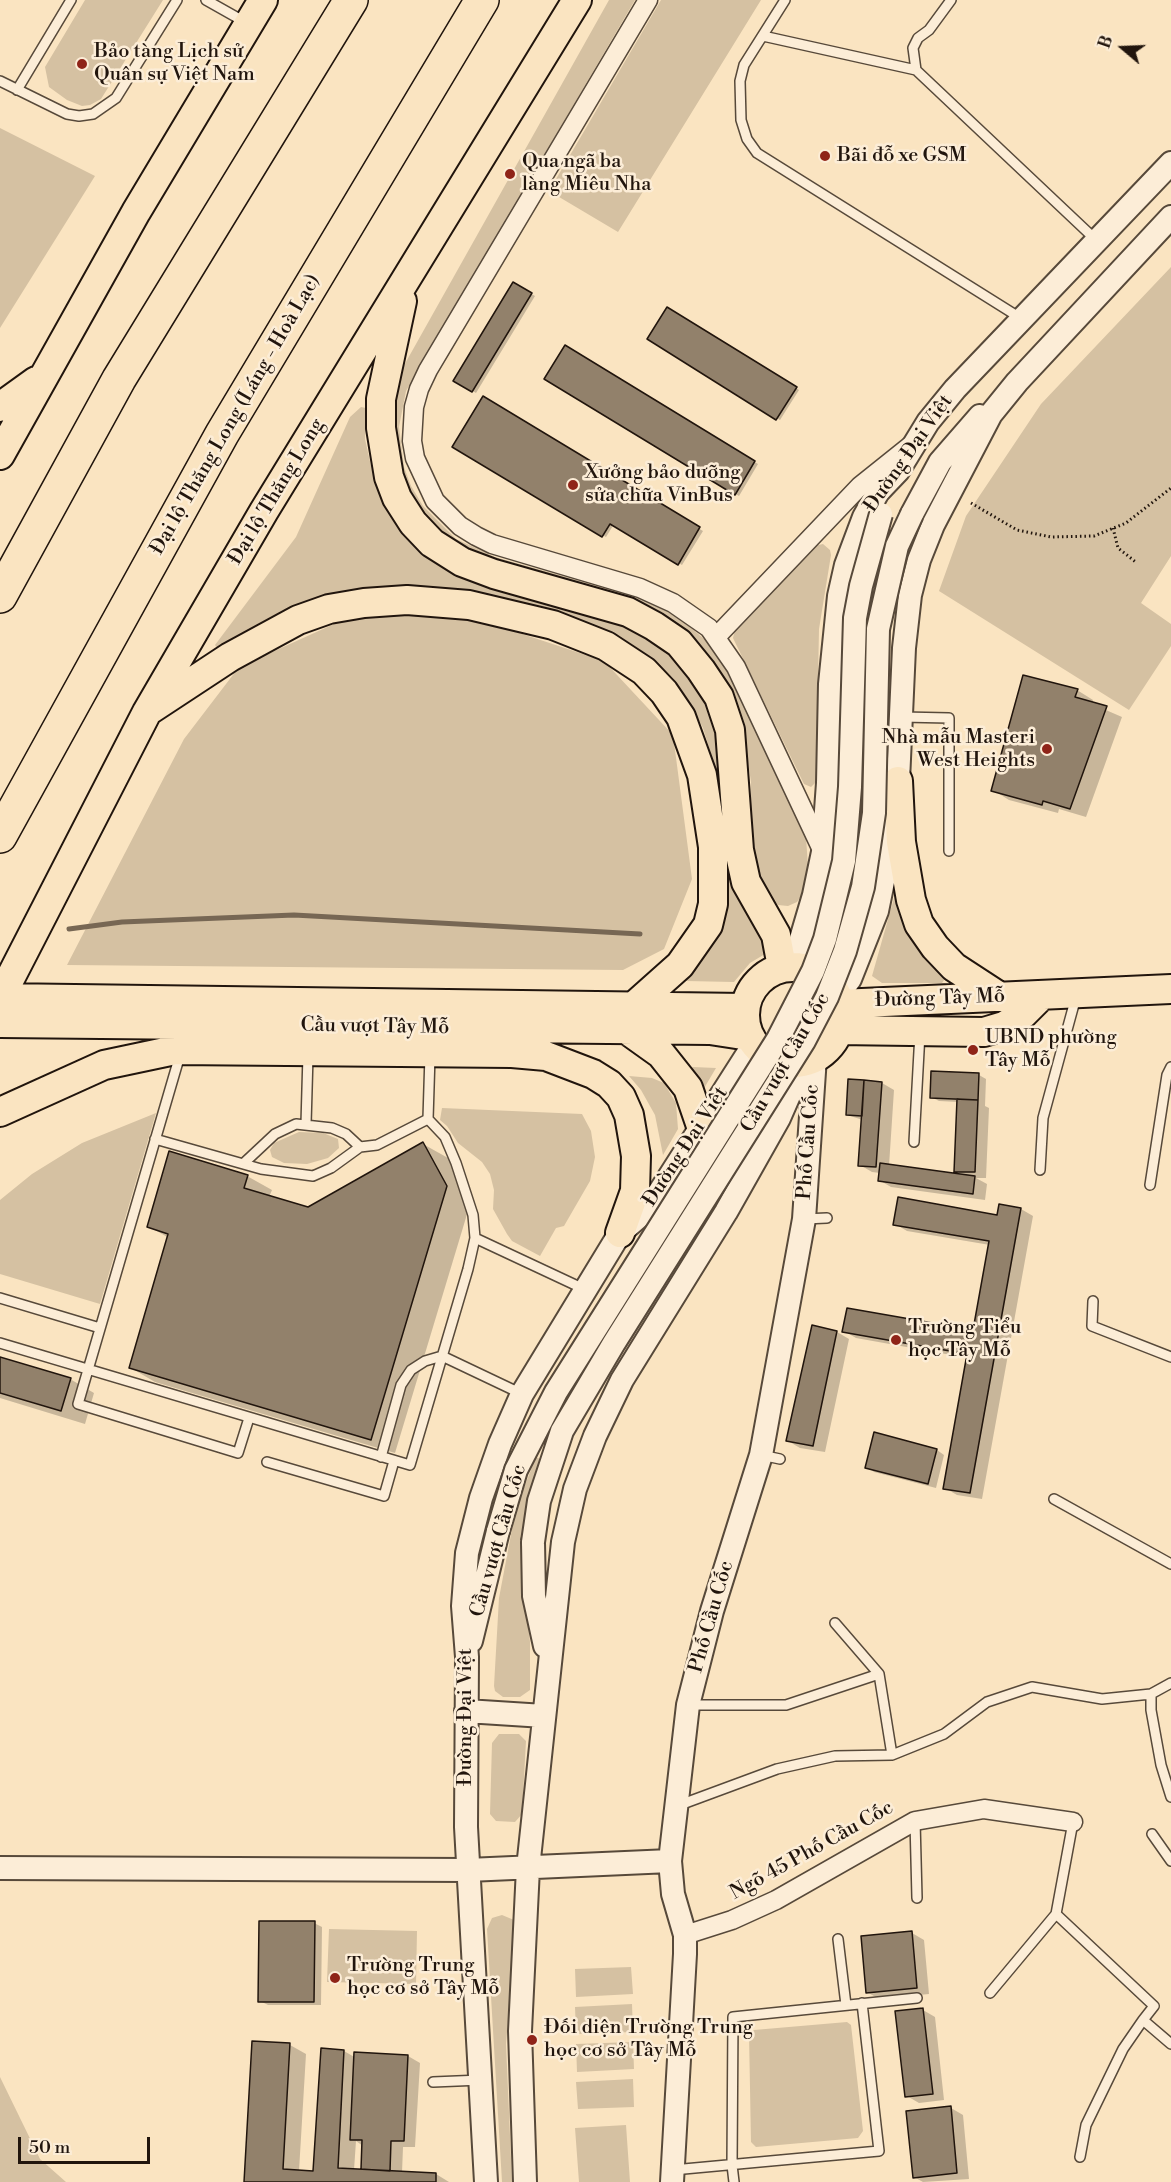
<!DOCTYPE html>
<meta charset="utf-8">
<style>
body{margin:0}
#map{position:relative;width:1171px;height:2182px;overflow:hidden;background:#fae4c1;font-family:"Libre Bodoni",serif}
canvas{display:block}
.north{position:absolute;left:1093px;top:18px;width:60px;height:60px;-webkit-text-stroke:4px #fcedd7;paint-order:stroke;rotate:289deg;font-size:16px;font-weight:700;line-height:24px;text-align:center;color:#21150d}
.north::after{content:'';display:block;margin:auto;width:21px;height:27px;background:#21150d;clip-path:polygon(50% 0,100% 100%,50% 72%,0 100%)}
.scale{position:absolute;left:18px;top:2137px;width:132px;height:27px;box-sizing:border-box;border:3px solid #21150d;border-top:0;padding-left:8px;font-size:18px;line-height:21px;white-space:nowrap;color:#21150d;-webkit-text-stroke:4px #fcedd7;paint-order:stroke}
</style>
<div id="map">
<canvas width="1171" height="2182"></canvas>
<div class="north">B</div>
<div class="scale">50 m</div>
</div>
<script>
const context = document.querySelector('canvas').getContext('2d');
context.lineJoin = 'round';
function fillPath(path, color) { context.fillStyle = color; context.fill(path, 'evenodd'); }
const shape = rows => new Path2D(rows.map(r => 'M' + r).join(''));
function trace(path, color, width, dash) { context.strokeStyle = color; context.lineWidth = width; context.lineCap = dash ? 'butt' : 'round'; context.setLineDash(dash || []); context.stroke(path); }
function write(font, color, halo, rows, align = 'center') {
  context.font = font + ' "Libre Bodoni",serif'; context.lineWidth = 5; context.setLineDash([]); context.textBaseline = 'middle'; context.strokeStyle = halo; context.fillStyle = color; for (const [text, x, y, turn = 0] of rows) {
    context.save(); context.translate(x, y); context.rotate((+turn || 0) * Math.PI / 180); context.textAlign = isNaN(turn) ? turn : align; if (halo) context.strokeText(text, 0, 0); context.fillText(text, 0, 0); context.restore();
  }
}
const green = shape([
 [85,0,163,0,101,99,90,105,82,106,67,100,49,87,45,67],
 [609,0,635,0,406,391,399,427,404,467,411,486,423,506,456,539,495,557,645,599,682,620,704,639,723,661,736,684,806,837,808,867,802,895,797,902,788,906,778,905,772,900,758,874,751,842,751,782,742,723,730,690,700,646,678,627,439,539,398,480,393,385],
 [661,0,761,0,618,232,549,191],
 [0,128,95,176,0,328],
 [1171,267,1171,556,1141,603,1171,624,1171,646,1129,710,939,591,966,516,1041,404],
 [361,407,366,408,365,439,375,484,389,514,411,540,456,573,477,583,636,629,674,655,710,701,769,938,765,954,750,963,734,982,686,981,685,978,721,814,715,767,703,728,689,701,673,678,650,657,620,636,534,605,475,592,423,587,218,649,215,645,296,537,350,417],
 [823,544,830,550,831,555,819,629,816,782,811,787,804,784,802,780,733,638,735,630,814,546],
 [354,615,471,617,604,661,673,735,692,879,664,949,623,970,67,965,184,739,239,667],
 [896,891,947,976,942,983,882,983,872,976],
 [693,1067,716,1068,703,1090,691,1068],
 [629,1076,652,1078,664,1083,676,1103,678,1129,663,1155,655,1115,641,1090],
 [442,1108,582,1114,591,1131,595,1157,590,1181,564,1226,556,1228,540,1256,512,1241,507,1234,493,1209,494,1190,490,1174,482,1162,458,1143,447,1126,440,1120],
 [156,1113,100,1304,0,1274,0,1200,32,1174,82,1143],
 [299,1132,323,1133,338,1139,339,1148,328,1158,307,1164,284,1163,272,1157,270,1150,274,1143],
 [536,1457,540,1459,525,1514,521,1568,530,1642,530,1690,520,1697,503,1697,495,1691,494,1686,499,1598,516,1508],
 [499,1734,519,1734,526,1741,522,1814,515,1822,496,1821,490,1814,492,1743],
 [502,1915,514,1920,516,1929,506,2044,512,2182,502,2182,487,1929,492,1918],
 [329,1929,417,1931,416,1984,327,1982],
 [631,1967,633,1994,576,1997,575,1969],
 [632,2004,633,2032,576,2034,575,2007],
 [847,2022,851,2025,863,2131,858,2138,756,2147,751,2142,749,2034,754,2030],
 [633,2042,634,2069,577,2072,576,2044],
 [0,2077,40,2159,66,2182,0,2182],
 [633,2079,634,2107,578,2109,576,2082],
 [626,2125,630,2182,579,2182,575,2128]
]);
const shadow = shape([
 [514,284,535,296,476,393,455,380],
 [668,309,799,390,780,420,649,339],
 [565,347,758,464,739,496,546,379],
 [483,399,703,531,682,565,614,524,606,537,454,447],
 [1077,690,1093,700,1092,704,1122,717,1086,817,1059,809,1058,813,1009,800,993,790],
 [979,1075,986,1079,985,1106,989,1108,986,1178,976,1178,987,1184,985,1200,891,1187,879,1180,880,1173,872,1172,860,1165,863,1120,847,1115,850,1081,882,1083,894,1090,889,1166,964,1176,956,1171,959,1102,939,1101,931,1097],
 [423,1144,448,1158,471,1201,395,1453,155,1382,131,1368,169,1238,148,1226,247,1176,272,1190,269,1197,308,1209],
 [1000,1206,1021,1209,1033,1216,982,1499,957,1495,945,1488,968,1358,856,1338,844,1331,974,1332,990,1245,907,1231,895,1224,998,1216],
 [837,1332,849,1339,825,1452,800,1448,788,1441],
 [0,1358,70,1379,94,1393,85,1424,0,1398],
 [937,1450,944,1455,936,1488,874,1472,867,1467],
 [314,1923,322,1927,321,2005,268,2005,260,2001],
 [912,1933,924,1940,929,1994,879,1999,867,1992],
 [923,2010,935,2017,944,2100,919,2103,907,2096],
 [290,2045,306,2054,299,2171,315,2172,344,2051,356,2058,408,2056,420,2063,415,2147,403,2147,402,2173,436,2174,449,2182,245,2182],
 [356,2141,363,2146,362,2170,354,2170],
 [951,2108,963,2115,969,2179,923,2182,914,2177]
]);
const stream = shape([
 [69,929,122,922,294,915,640,934]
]);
const building = shape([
 [513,282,532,293,472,392,453,381,513,282],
 [667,307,797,387,776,420,647,339,667,307],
 [565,345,755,461,735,495,544,379,565,345],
 [483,396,700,527,678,565,610,524,602,537,452,447,483,396],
 [1023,675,1078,689,1075,697,1107,706,1070,809,1043,801,1042,805,991,791,1023,675],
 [931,1071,979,1073,978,1100,930,1098,931,1071],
 [848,1079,864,1080,862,1116,846,1115,848,1079],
 [864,1080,882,1082,876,1167,858,1166,864,1080],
 [957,1099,978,1100,975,1172,954,1172,957,1099],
 [423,1142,447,1186,371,1440,129,1368,168,1234,147,1227,169,1151,248,1175,244,1188,308,1207,423,1142],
 [880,1163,975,1176,973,1194,878,1181,880,1163],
 [898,1197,997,1215,999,1204,1021,1208,970,1493,943,1489,967,1354,842,1332,847,1308,973,1330,989,1241,893,1225,898,1197],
 [812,1325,837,1331,813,1446,786,1441,812,1325],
 [0,1357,71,1378,61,1411,0,1393,0,1357],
 [874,1432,937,1449,928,1484,865,1468,874,1432],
 [259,1921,315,1921,314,2002,258,2002,259,1921],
 [912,1931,917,1988,866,1993,861,1936,912,1931],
 [923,2008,933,2094,905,2097,895,2011,923,2008],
 [252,2041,290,2043,283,2169,313,2171,321,2048,344,2050,338,2168,436,2173,436,2182,244,2182,252,2041],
 [354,2052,408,2055,404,2141,391,2141,390,2171,361,2169,362,2140,350,2140,354,2052],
 [951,2106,957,2173,913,2178,906,2111,951,2106]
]);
const path = shape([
 [971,503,1017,530,1051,537,1094,536,1126,523,1171,488],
 [1113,528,1118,548,1137,563]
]);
const service = shape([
 [206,0,245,22],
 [785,0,744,65,740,81,741,120,747,139,757,153,1022,319],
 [951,0,929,30,918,38,913,48,916,70,1096,240],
 [763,36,916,70],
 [0,81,67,114,79,116,93,114,116,98,177,0],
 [17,90,71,0],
 [902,717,949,718,949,851],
 [180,1055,78,1404,238,1453,249,1418],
 [306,1124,308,1055],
 [155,1139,261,1169,313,1176,331,1168,360,1147,377,1145,428,1119],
 [914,1142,920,1033],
 [244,1163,275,1134,296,1124,332,1128,346,1134,360,1147],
 [1040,1170,1043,1118,1076,997],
 [1150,1185,1167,1075,1171,1067],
 [804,1219,827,1218],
 [475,1238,584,1289],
 [0,1298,100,1328],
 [1093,1301,1092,1326,1171,1357],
 [0,1343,410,1465,468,1269,475,1238,473,1215,456,1163,445,1137,428,1119,430,1055],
 [761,1455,780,1459],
 [381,1457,401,1385,411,1370,425,1361,442,1356,522,1394],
 [267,1462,384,1496,394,1461],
 [1054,1499,1171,1564],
 [835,1623,879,1674,892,1755],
 [1151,1694,1151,1710,1161,1765,1171,1797],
 [690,1705,786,1705,879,1674],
 [677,1806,777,1769,835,1756,892,1755,944,1734,987,1702,1032,1687,1102,1699,1151,1694,1171,1683],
 [915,1821,917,1898],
 [1073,1822,1056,1914,1154,2006,1143,2020,1171,2044],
 [1152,1834,1171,1861],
 [838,1939,846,2005],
 [990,1993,1056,1914],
 [433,2082,481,2080],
 [1080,2157,1086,2125,1123,2049,1143,2020],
 [673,2170,879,2151,862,2003],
 [734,2182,732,2165,733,2017,917,1998]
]);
const minor = shape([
 [648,0,428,370,419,389,414,407,412,441,415,458,435,501,460,526,476,536,492,544,640,588,673,603,709,628,736,667,823,852],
 [717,636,860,486,910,446],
 [685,1935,732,1920,776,1900,915,1821,984,1809,1073,1822]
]);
const tertiary = shape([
 [912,514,940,462,980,416],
 [793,966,814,895,823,852,828,783,830,684,839,596,846,565,864,517,878,492,898,471,928,422,955,389,1171,163],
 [837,996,850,979,877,911,891,842,898,781,904,648,910,595,919,560,933,525,991,414,1017,382,1171,217],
 [533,1542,534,1596,545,1646],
 [471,1641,498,1531],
 [466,1711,544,1716],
 [0,1868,468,1870,670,1861],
 [486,2182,466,1827,467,1657,463,1606,467,1553,481,1498,500,1444,522,1394,620,1233,650,1207,754,1044],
 [525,2182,520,2031,528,1868,563,1542,575,1489,595,1436,622,1380,726,1212,779,1118,804,1061],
 [672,2182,685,1954,685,1935,673,1894,670,1861,688,1705,712,1611,761,1455,804,1219,815,1057]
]);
const primary = shape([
 [402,301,381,399,381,428,389,477,397,498,413,523,432,543,462,562,494,574,628,612,654,626,679,643,701,670,719,697,730,730,739,850,746,882,776,935,782,967],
 [0,407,36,381],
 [0,455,136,212,263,0],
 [151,709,230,657,298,620,329,609,364,603,407,600,469,605,553,625,606,646,644,671,664,692,681,717,702,775,713,847,713,904,708,925,680,965,634,1006],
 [898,781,901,842,911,900,919,924,935,947,954,967,1000,997],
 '745 1015a48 48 0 1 1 96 0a48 48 0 1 1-96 0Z',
 [0,998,147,712,264,511,577,0],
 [0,998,745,1008],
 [840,1004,1171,989],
 [0,1023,710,1030,749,1036],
 [626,1029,661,1054,688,1088,701,1126],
 [838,1030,984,1032,1004,1026,1023,1014,1041,996],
 [0,1112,104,1065,175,1050,512,1053,546,1056,593,1074,609,1084,621,1097,629,1115,636,1156,635,1191,620,1233]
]);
const motorway = shape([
 [0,596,119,379,351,0],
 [0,836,222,434,482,0]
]);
const tertiaryBridge = shape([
 [498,1531,516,1470,556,1392,778,1039,813,971,825,939,844,861,850,787,855,618,861,586,881,514],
 [533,1542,539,1501,562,1431,614,1343,804,1041,827,997,845,951,863,887,874,813,878,629,897,546,912,514]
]);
const markers = [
 [82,64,6,"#8f2418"],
 [825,156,6,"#8f2418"],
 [510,174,6,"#8f2418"],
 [573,485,6,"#8f2418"],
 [1047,749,6,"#8f2418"],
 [973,1050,6,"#8f2418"],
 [896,1340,6,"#8f2418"],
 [335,1978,6,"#8f2418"],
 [532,2040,6,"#8f2418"]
];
const poiNames = [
 ["Bảo tàng Lịch sử",94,52],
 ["Quân sự Việt Nam",94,75],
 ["Bãi đỗ xe GSM",837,156],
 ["Qua ngã ba",522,162],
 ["làng Miêu Nha",522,185],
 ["Xưởng bảo dưỡng",585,473],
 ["sửa chữa VinBus",585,496],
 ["Nhà mẫu Masteri",1035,738,"right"],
 ["West Heights",1035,761,"right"],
 ["UBND phường",985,1038],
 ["Tây Mỗ",985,1061],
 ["Trường Tiểu",908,1328],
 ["học Tây Mỗ",908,1351],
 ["Trường Trung",347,1966],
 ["học cơ sở Tây Mỗ",347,1989],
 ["Đối diện Trường Trung",544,2028],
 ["học cơ sở Tây Mỗ",544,2051]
];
const streetNames = [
 ["Đại lộ Thăng Long (Láng - Hoà Lạc)",236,415,-60],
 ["Đường Đại Việt",909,454,-55],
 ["Đại lộ Thăng Long",277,492,-59],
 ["Đường Tây Mỗ",940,999,-2],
 ["Cầu vượt Tây Mỗ",375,1027,1],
 ["Cầu vượt Cầu Cốc",786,1063,-60],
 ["Phố Cầu Cốc",809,1142,-86],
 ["Đường Đại Việt",686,1147,-57],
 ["Cầu vượt Cầu Cốc",499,1541,-74],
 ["Phố Cầu Cốc",712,1617,-74],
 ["Đường Đại Việt",466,1717,-90],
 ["Ngõ 45 Phố Cầu Cốc",812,1851,-29]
];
fillPath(green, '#d5c1a2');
fillPath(shadow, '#0003');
trace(stream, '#776754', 5);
fillPath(building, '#92816b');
trace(building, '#21150d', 1.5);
trace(service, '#57493a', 12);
trace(minor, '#57493a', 21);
trace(tertiary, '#57493a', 26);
trace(primary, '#21150d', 32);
trace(motorway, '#21150d', 36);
trace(path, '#21150d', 3, [1.5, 3]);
trace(service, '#fcedd7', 9);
trace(minor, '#fcedd7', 18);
trace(tertiary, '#fcedd7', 22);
trace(primary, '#fae4c1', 28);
trace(motorway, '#fae4c1', 33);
trace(tertiaryBridge, '#57493a', 26, []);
trace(tertiaryBridge, '#fcedd7', 22);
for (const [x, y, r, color] of markers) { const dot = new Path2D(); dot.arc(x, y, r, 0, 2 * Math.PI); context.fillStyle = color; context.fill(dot); trace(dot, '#fcedd7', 2); }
write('20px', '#21150d', '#fcedd7', poiNames, 'left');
write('20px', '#21150d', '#fcedd7', streetNames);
</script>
